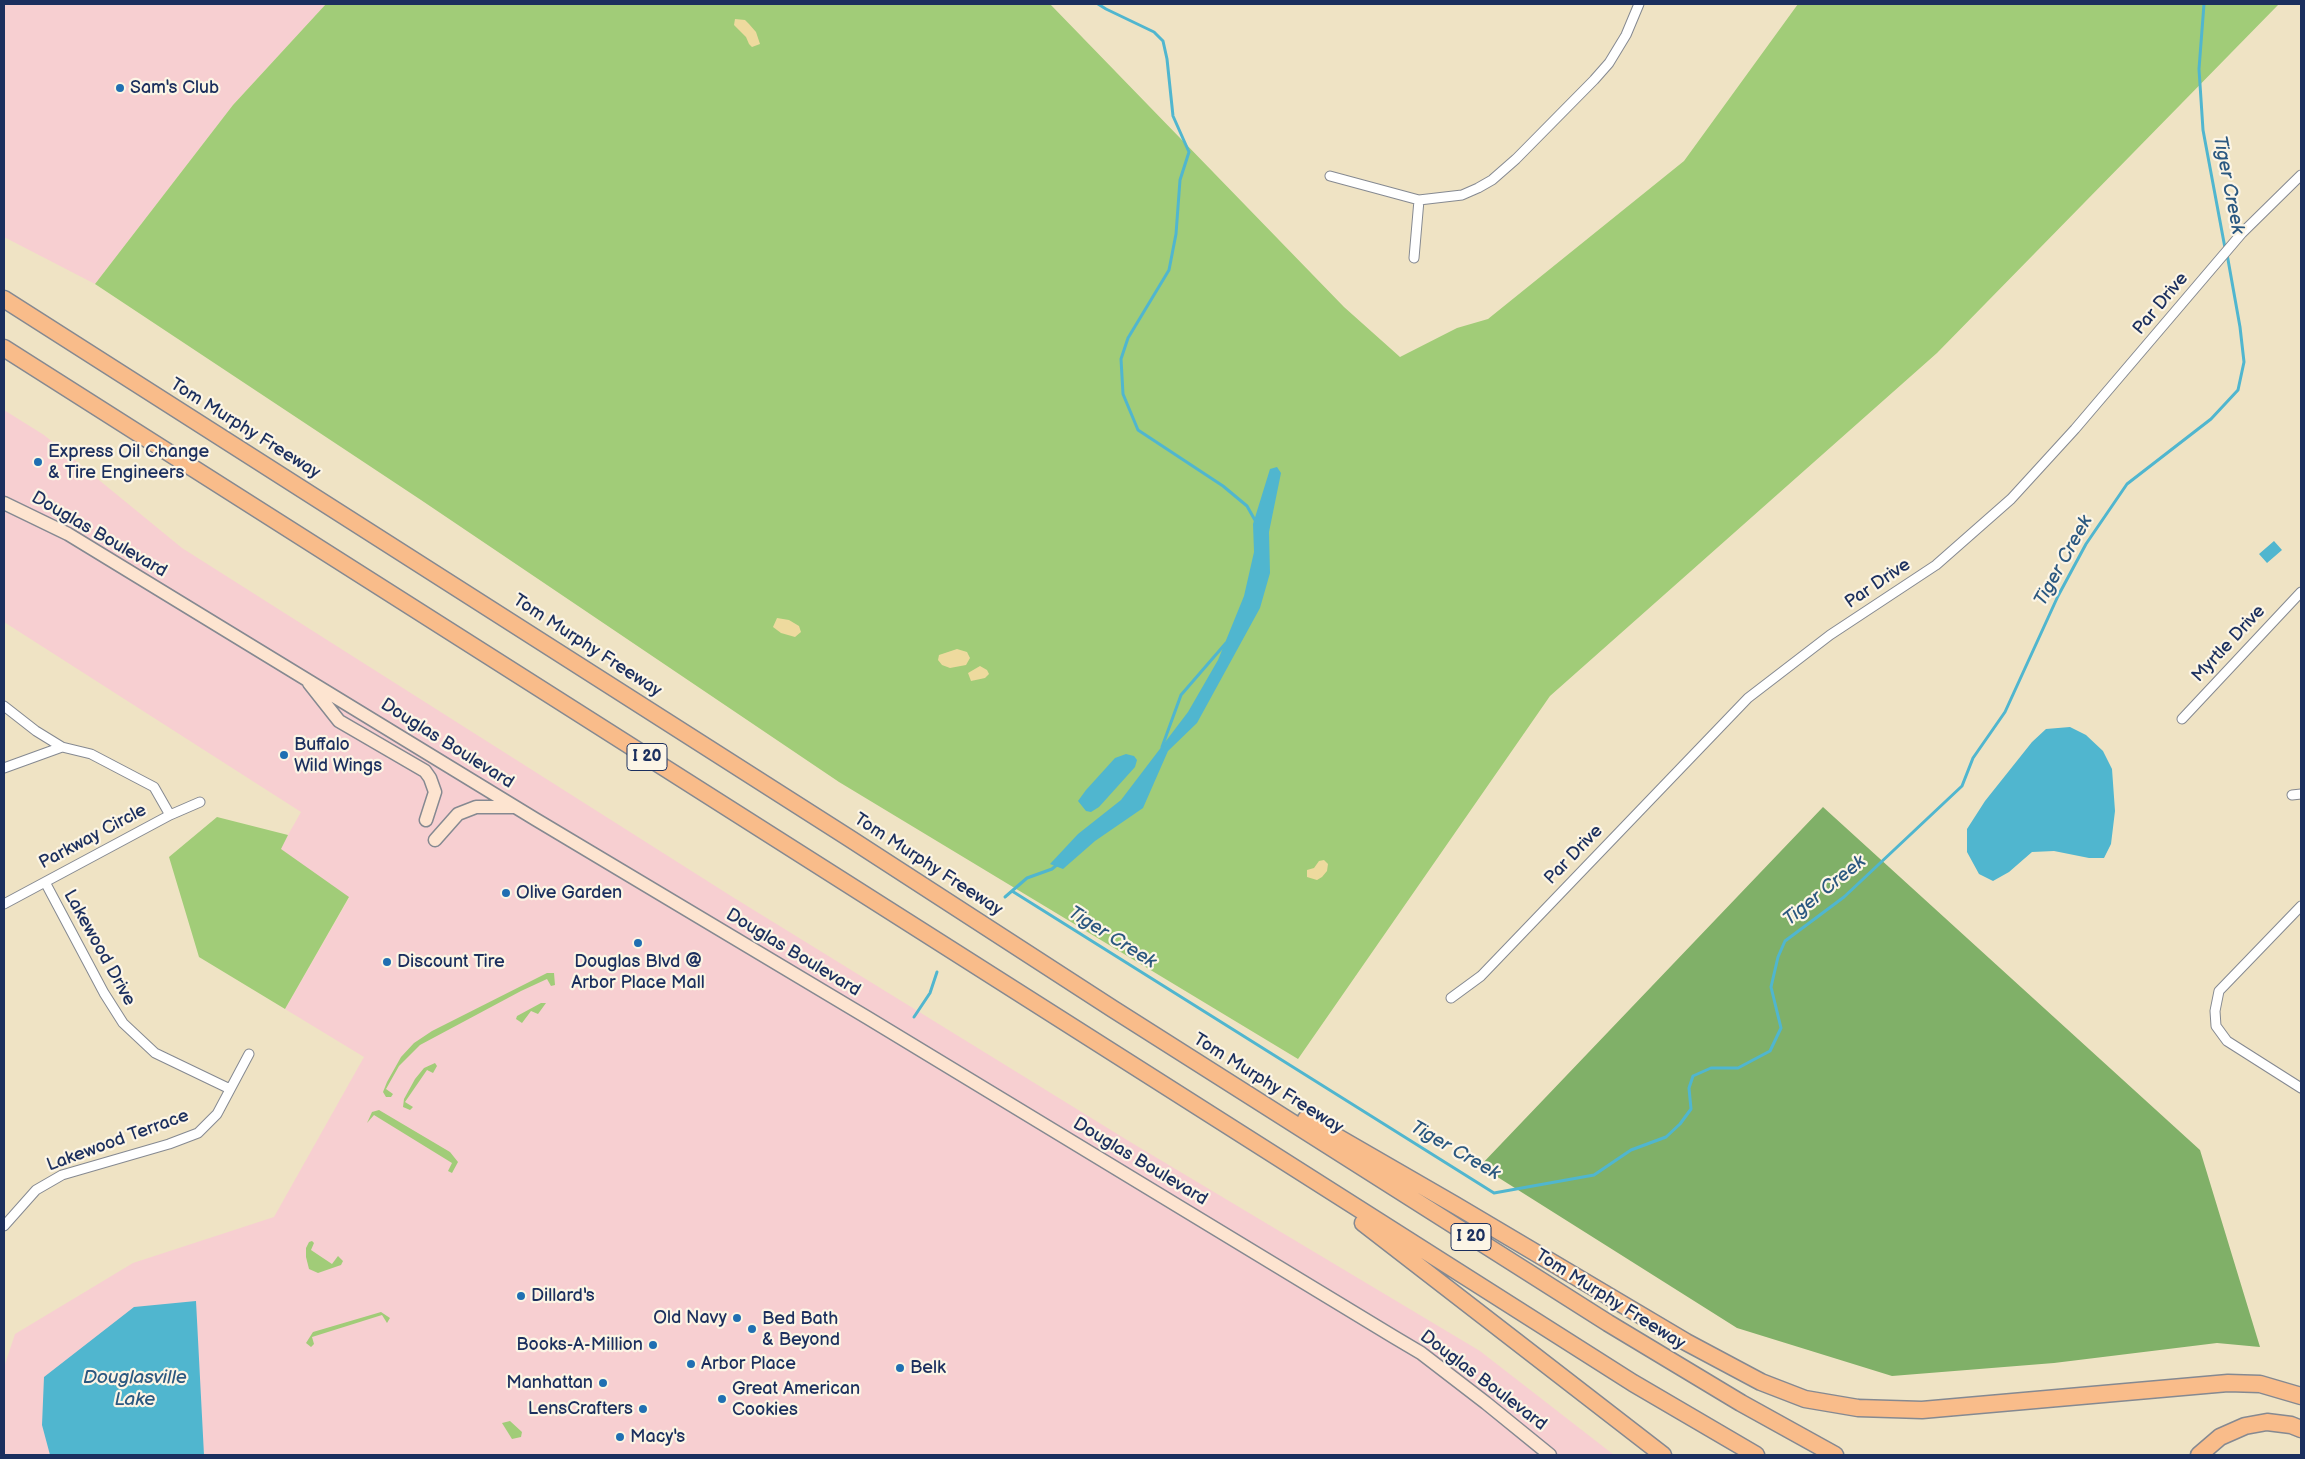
<!DOCTYPE html>
<style>
body{margin:0}
#map{position:relative;width:2305px;height:1459px;overflow:hidden;background:#efe3c4;font-family:"Balsamiq Sans",sans-serif}
canvas{display:block}
.frame{position:absolute;inset:0;border:5px solid #1b2f5e;pointer-events:none}
</style>
<div id="map">
<canvas width="2305" height="1459"></canvas>
<div class="frame"></div>
</div>
<script>
const context = document.querySelector('canvas').getContext('2d');
context.lineJoin = 'round';
function fillPath(path, color) { context.fillStyle = color; context.fill(path, 'evenodd'); }
const shape = rows => new Path2D(rows.map(r => 'M' + r).join(''));
function trace(path, color, width, dash) { context.strokeStyle = color; context.lineWidth = width; context.lineCap = dash ? 'butt' : 'round'; context.setLineDash(dash || []); context.stroke(path); }
function write(font, color, halo, rows, align = 'center') {
  context.font = font + ' "Balsamiq Sans",sans-serif'; context.lineWidth = 4.5; context.setLineDash([]); context.textBaseline = 'middle'; context.strokeStyle = halo; context.fillStyle = color; for (const [text, x, y, turn = 0] of rows) {
    context.save(); context.translate(x, y); context.rotate((+turn || 0) * Math.PI / 180); context.textAlign = isNaN(turn) ? turn : align; if (halo) context.strokeText(text, 0, 0); context.fillText(text, 0, 0); context.restore();
  }
}
const built = shape([
 [4,4,326,4,233,105,95,284,4,237],
 [4,410,44,435,182,548,731,896,1127,1140,1480,1351,1614,1455,4,1455,4,1367,15,1334,133,1263,274,1217,364,1057,285,1009,349,898,280,849,301,812,4,622]
]);
const green = shape([
 [326,4,1050,4,1344,307,1400,357,1457,328,1488,319,1684,161,1798,4,2279,4,1937,353,1550,696,1298,1059,839,782,421,500,95,284,233,105],
 [217,817,288,835,281,849,349,897,285,1009,199,957,169,857],
 [547,973,554,973,555,985,551,986,547,979,521,991,420,1045,399,1066,386,1089,393,1094,391,1097,386,1097,383,1092,387,1082,401,1057,414,1043,432,1031],
 [541,1003,546,1003,538,1014,531,1011,522,1023,516,1019,517,1016],
 [435,1063,437,1066,433,1073,427,1070,405,1102,413,1107,410,1110,403,1107,404,1099,415,1079,424,1068],
 [379,1110,450,1152,458,1162,452,1173,448,1171,452,1163,374,1115,367,1123,372,1112],
 [312,1241,314,1243,311,1250,332,1264,338,1256,343,1261,341,1265,318,1273,309,1269,306,1257,306,1248,309,1242],
 [381,1312,390,1318,387,1323,382,1315,312,1337,314,1344,311,1347,306,1343,313,1332],
 [510,1421,522,1432,521,1437,512,1439,502,1423]
]);
const forest = shape([
 [1823,807,2200,1150,2260,1347,2217,1343,2054,1363,1892,1376,1737,1328,1480,1166]
]);
const sand = shape([
 [735,19,745,20,749,24,756,32,760,44,752,47,749,44,746,37,734,25],
 [777,618,789,620,799,626,801,632,795,637,781,633,773,627],
 [957,649,967,652,970,658,966,665,950,668,942,665,938,660,939,655],
 [980,666,987,670,989,674,985,678,971,681,968,673],
 [1324,860,1328,864,1327,871,1322,877,1317,880,1307,877,1307,870,1314,868,1319,861]
]);
const water = shape([
 [1277,467,1281,473,1269,532,1270,573,1260,608,1197,723,1168,751,1143,808,1095,841,1063,869,1050,864,1078,834,1121,800,1188,712,1218,660,1244,596,1254,552,1253,524,1270,469],
 [2274,541,2282,550,2267,563,2259,554],
 [2070,727,2086,735,2103,751,2112,769,2115,811,2111,844,2104,858,2089,858,2054,851,2032,852,2009,872,1993,881,1979,874,1967,852,1967,829,1985,801,2032,742,2046,729],
 [1126,754,1134,756,1137,760,1135,767,1099,807,1091,812,1086,811,1078,801,1086,790,1115,758],
 [196,1301,204,1455,50,1455,42,1425,44,1377,134,1307]
]);
const stream = shape([
 [1098,4,1106,9,1154,32,1163,41,1167,59,1173,116,1189,152,1180,180,1176,234,1169,270,1128,338,1121,359,1123,394,1138,430,1223,486,1247,506,1256,522],
 [2204,4,2199,69,2203,130,2225,248],
 [1162,747,1181,695,1226,643],
 [1012,891,1494,1193,1594,1175,1631,1150,1666,1137,1680,1124,1691,1109,1689,1088,1693,1076,1711,1068,1738,1068,1770,1051,1781,1028,1771,987,1778,957,1785,941,1844,897,1962,786,1973,758,2005,712,2058,596,2086,544,2127,484,2211,419,2238,390,2244,362,2240,327,2227,254],
 [1005,897,1027,878,1052,869,1059,863],
 [914,1017,930,993,937,972]
]);
const street = shape([
 [1330,176,1419,200,1462,195,1478,188,1492,180,1516,159,1594,80,1609,63,1626,35,1639,4],
 [1414,258,1419,200],
 [4,706,36,731,62,747],
 [2182,719,2301,592],
 [4,768,62,747,91,754,154,787,170,815],
 [2292,795,2301,794],
 [45,882,104,993,123,1023,155,1053,230,1089],
 [4,904,170,815,200,802],
 [2301,906,2219,991,2215,1011,2216,1026,2227,1041,2301,1088],
 [1451,998,1481,976,1748,698,1830,635,1936,565,2011,499,2075,429,2242,233,2301,175],
 [4,1226,36,1190,62,1175,169,1144,198,1133,217,1114,249,1054]
]);
const secondary = shape([
 [4,503,68,534,535,819,868,1018,1394,1337,1421,1353,1486,1403,1550,1455],
 [309,683,339,721,425,771,430,778,435,792,426,820],
 [435,840,458,814,476,807,515,807]
]);
const highway = shape([
 [4,299,849,838,1113,1009,1608,1323,1741,1403,1835,1455],
 [4,348,1633,1383,1756,1455],
 [1306,1119,1455,1205,1686,1342,1761,1382,1805,1399,1858,1408,1922,1410,2228,1383,2260,1384,2301,1396],
 [1363,1223,1663,1455],
 [2199,1455,2220,1437,2245,1426,2267,1422,2291,1425,2301,1429]
]);
const markers = [
 [120,88,5,"#1f6fb2"],
 [38,462,5,"#1f6fb2"],
 [284,755,5,"#1f6fb2"],
 [506,893,5,"#1f6fb2"],
 [638,943,5,"#1f6fb2"],
 [387,962,5,"#1f6fb2"],
 [521,1296,5,"#1f6fb2"],
 [737,1318,5,"#1f6fb2"],
 [752,1329,5,"#1f6fb2"],
 [653,1345,5,"#1f6fb2"],
 [691,1364,5,"#1f6fb2"],
 [900,1368,5,"#1f6fb2"],
 [603,1383,5,"#1f6fb2"],
 [722,1399,5,"#1f6fb2"],
 [643,1409,5,"#1f6fb2"],
 [620,1437,5,"#1f6fb2"]
];
const shields = [
 [647,757,40],
 [1471,1237,40]
];
const shieldNames = [
 ["I 20",647,757],
 ["I 20",1471,1237]
];
const poiNames = [
 ["Sam's Club",130,88],
 ["Express Oil Change",48,452],
 ["& Tire Engineers",48,473],
 ["Buffalo",294,745],
 ["Wild Wings",294,766],
 ["Olive Garden",516,893],
 ["Discount Tire",397,962],
 ["Douglas Blvd @",638,962,"center"],
 ["Arbor Place Mall",638,983,"center"],
 ["Dillard's",531,1296],
 ["Old Navy",727,1318,"right"],
 ["Bed Bath",762,1319],
 ["& Beyond",762,1340],
 ["Books-A-Million",643,1345,"right"],
 ["Arbor Place",701,1364],
 ["Belk",910,1368],
 ["Manhattan",593,1383,"right"],
 ["Great American",732,1389],
 ["Cookies",732,1410],
 ["LensCrafters",633,1409,"right"],
 ["Macy's",630,1437]
];
const streetNames = [
 ["Par Drive",2161,304,-50],
 ["Tom Murphy Freeway",245,429,32],
 ["Douglas Boulevard",99,535,30],
 ["Par Drive",1878,584,-34],
 ["Myrtle Drive",2229,644,-47],
 ["Tom Murphy Freeway",587,646,33],
 ["Douglas Boulevard",447,744,32],
 ["Parkway Circle",93,837,-28],
 ["Par Drive",1574,855,-46],
 ["Tom Murphy Freeway",928,865,33],
 ["Lakewood Drive",99,948,61],
 ["Douglas Boulevard",793,953,31],
 ["Tom Murphy Freeway",1268,1084,32],
 ["Lakewood Terrace",118,1141,-20],
 ["Douglas Boulevard",1140,1162,31],
 ["Tom Murphy Freeway",1610,1300,32],
 ["Douglas Boulevard",1483,1381,37]
];
const waterNames = [
 ["Tiger Creek",2228,185,79],
 ["Tiger Creek",2064,561,-61],
 ["Tiger Creek",1825,891,-39],
 ["Tiger Creek",1112,938,32],
 ["Tiger Creek",1455,1151,30],
 ["Douglasville",135,1378],
 ["Lake",135,1400]
];
fillPath(built, '#f7cfd1');
fillPath(green, '#a1cc78');
fillPath(forest, '#80b068');
fillPath(sand, '#eeda9e');
fillPath(water, '#50b6cf');
trace(stream, '#50b6cf', 3);
trace(street, '#858991', 11);
trace(secondary, '#858991', 15);
trace(highway, '#858991', 19);
trace(street, '#fff', 9);
trace(secondary, '#fde4d0', 12);
trace(highway, '#f9bc8a', 16);
for (const [x, y, r, color] of markers) { const dot = new Path2D(); dot.arc(x, y, r, 0, 2 * Math.PI); context.fillStyle = color; context.fill(dot); trace(dot, '#fcf5e5', 2); }
for (const [x, y, w] of shields) { const box = new Path2D(); box.roundRect(x - w / 2, y - 13.5, w, 27, 4); context.fillStyle = '#fcf5e5'; context.fill(box); trace(box, '#1b2f5e', 1); }
write('bold 16px', '#1b2f5e', null, shieldNames);
write('18px', '#1b2f5e', '#fcf5e5', poiNames, 'left');
write('18px', '#1b2f5e', '#fcf5e5', streetNames);
write('italic 19px', '#2b5880', '#fcf5e5', waterNames);
</script>
